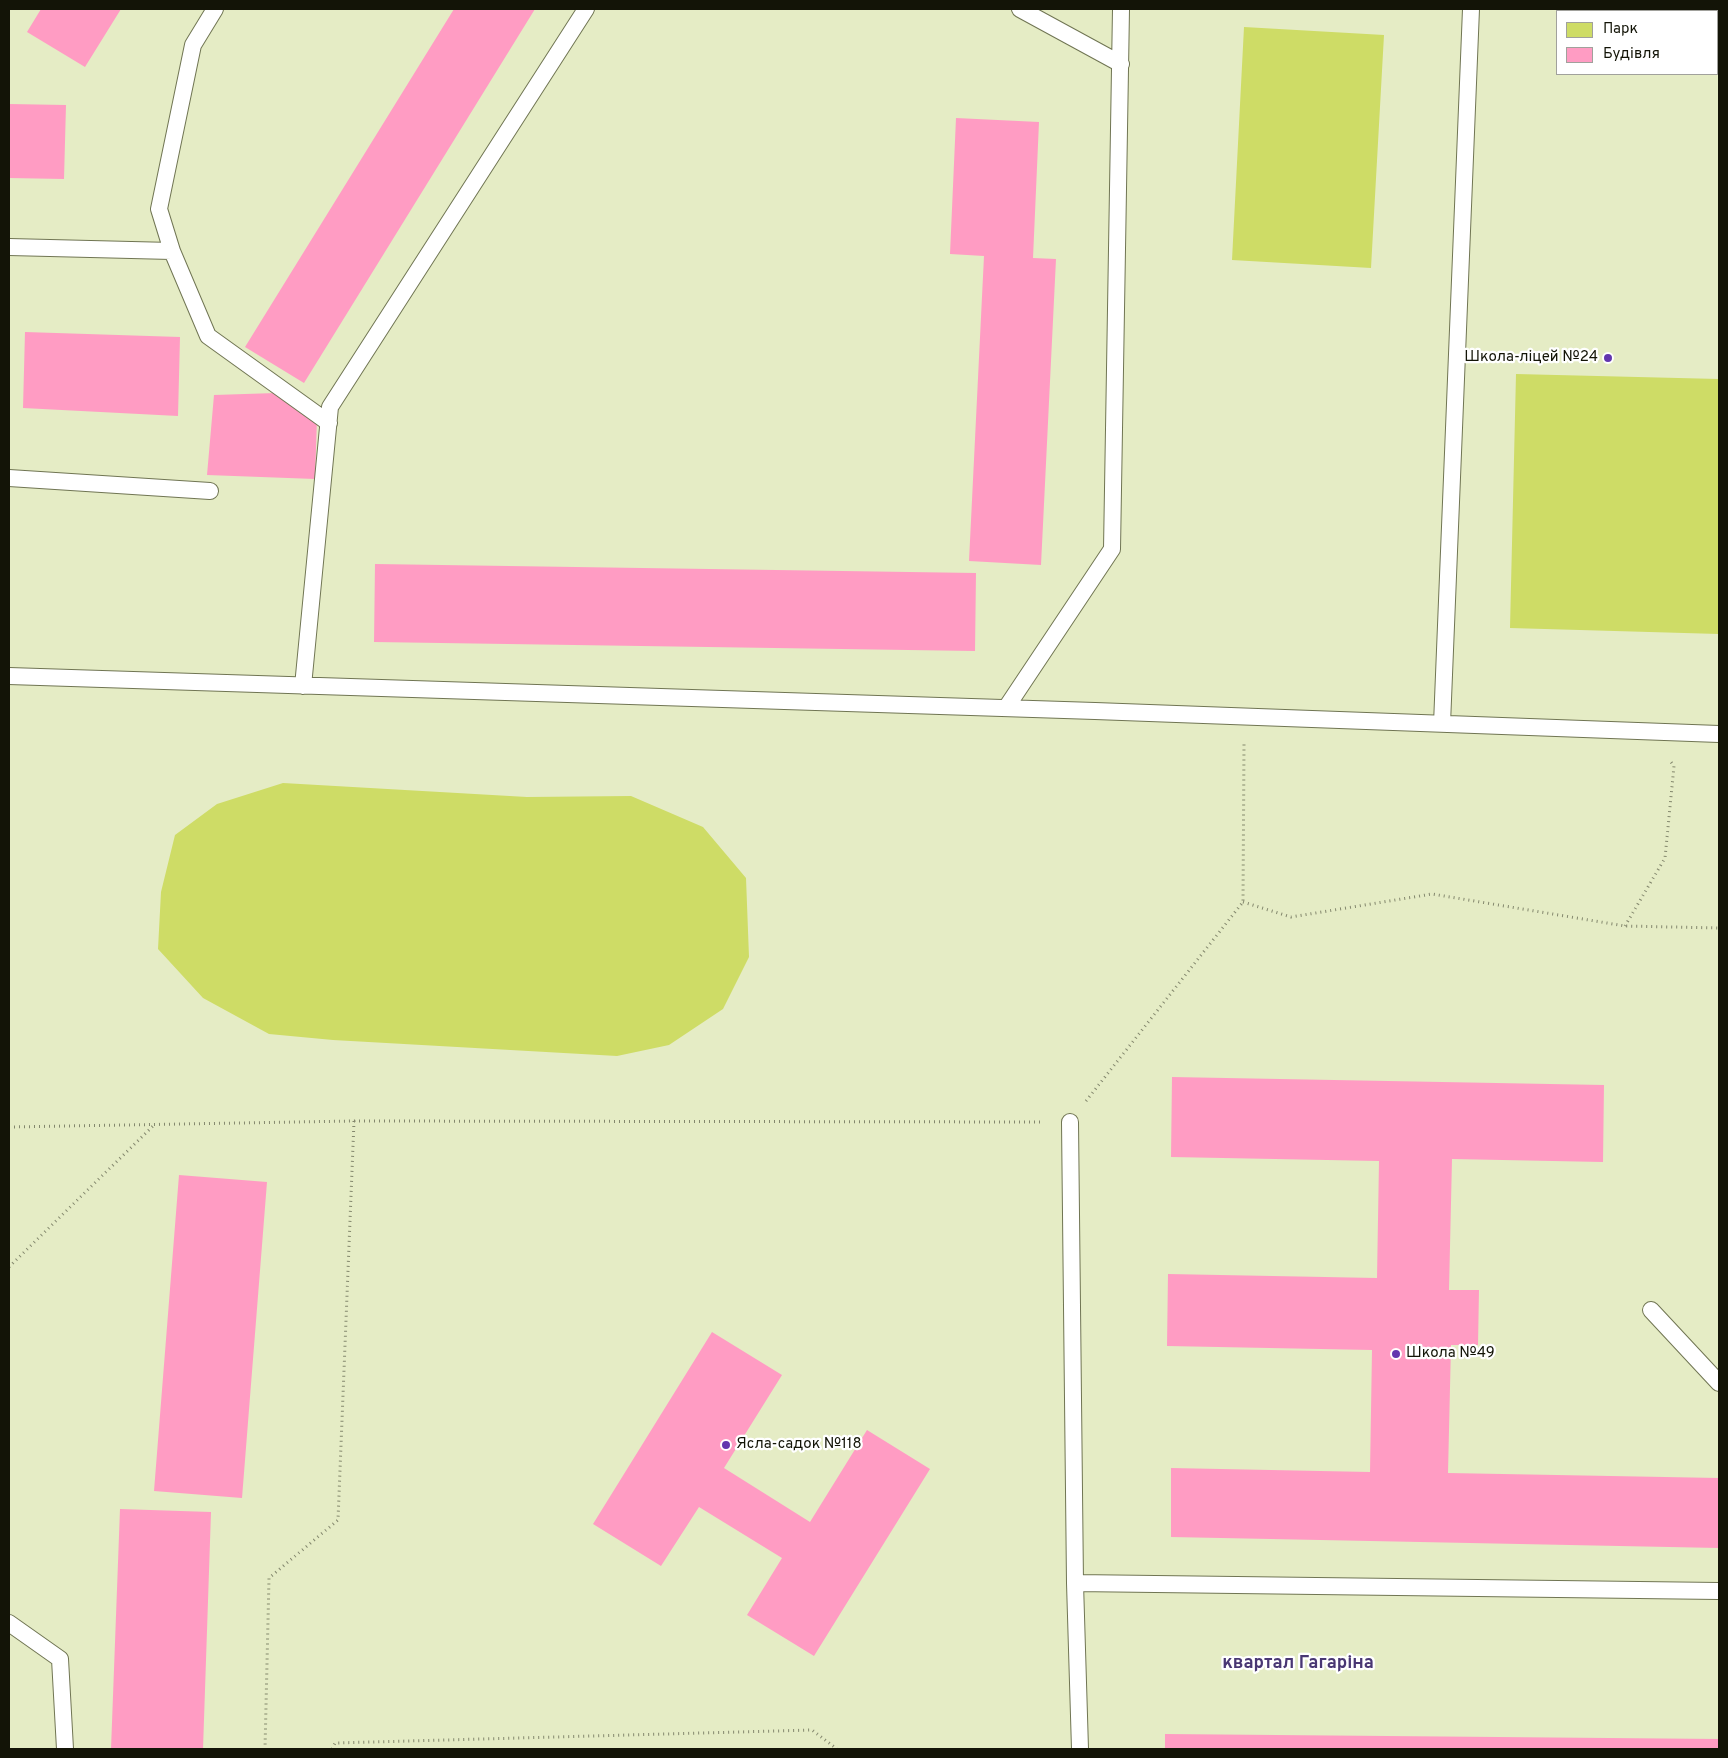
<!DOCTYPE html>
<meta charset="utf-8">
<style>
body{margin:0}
#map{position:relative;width:1728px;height:1758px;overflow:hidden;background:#e5ecc5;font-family:Overpass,sans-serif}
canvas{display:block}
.frame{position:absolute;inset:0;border:10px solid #131407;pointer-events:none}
.legend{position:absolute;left:1556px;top:10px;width:162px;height:65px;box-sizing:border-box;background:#fff;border:1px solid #a1a19c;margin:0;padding:6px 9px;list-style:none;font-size:15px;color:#131407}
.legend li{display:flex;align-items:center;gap:10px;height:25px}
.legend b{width:25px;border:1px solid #a1a19c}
</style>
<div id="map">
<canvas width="1728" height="1758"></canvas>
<div class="frame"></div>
<ul class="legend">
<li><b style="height:14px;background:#cedc66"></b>Парк</li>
<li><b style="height:14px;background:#ff9cc3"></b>Будівля</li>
</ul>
</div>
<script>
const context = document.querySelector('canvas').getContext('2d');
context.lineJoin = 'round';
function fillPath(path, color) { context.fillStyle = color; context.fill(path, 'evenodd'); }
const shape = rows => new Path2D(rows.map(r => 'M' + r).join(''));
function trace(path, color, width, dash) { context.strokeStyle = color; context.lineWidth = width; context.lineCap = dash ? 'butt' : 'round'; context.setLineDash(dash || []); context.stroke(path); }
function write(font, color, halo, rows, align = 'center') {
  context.font = font + ' Overpass,sans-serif'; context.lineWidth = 4.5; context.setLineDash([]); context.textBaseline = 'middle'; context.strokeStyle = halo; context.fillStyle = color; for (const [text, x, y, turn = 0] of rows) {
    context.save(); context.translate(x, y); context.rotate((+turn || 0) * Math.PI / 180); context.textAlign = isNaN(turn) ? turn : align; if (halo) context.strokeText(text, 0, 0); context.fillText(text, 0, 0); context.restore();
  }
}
const green = shape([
 [1244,27,1384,35,1371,268,1232,260],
 [1516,374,1719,379,1719,634,1510,628],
 [283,783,527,797,631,796,703,827,746,878,749,957,723,1009,669,1045,617,1056,333,1040,269,1034,203,998,158,949,161,892,175,835,217,804]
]);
const building = shape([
 [41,9,121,9,85,67,27,32],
 [454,9,535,9,304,383,245,347],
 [9,104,66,105,64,179,9,178],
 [956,118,1039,122,1033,258,1056,259,1041,565,969,561,984,256,950,254],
 [25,332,180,337,178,416,23,408],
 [276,393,317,418,315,479,207,475,214,395],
 [375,564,976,573,975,651,374,642],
 [1172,1077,1604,1085,1603,1162,1452,1159,1449,1290,1479,1290,1478,1345,1451,1345,1448,1473,1719,1478,1719,1548,1171,1537,1171,1468,1370,1472,1372,1350,1167,1346,1168,1274,1377,1278,1379,1161,1171,1157],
 [179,1175,267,1182,242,1498,154,1491],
 [712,1332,782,1375,724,1468,810,1522,867,1430,930,1469,814,1656,747,1615,782,1558,699,1507,661,1566,593,1524],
 [120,1509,211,1512,203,1749,111,1749],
 [1165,1734,1719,1739,1719,1749,1165,1749]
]);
const path = shape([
 [1243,902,1291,917,1432,894,1625,926,1719,928],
 [1625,926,1665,858,1674,766,1671,762],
 [1086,1101,1243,902,1244,744],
 [354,1121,1043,1122],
 [9,1127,354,1121,338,1520,269,1578,265,1749],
 [9,1267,153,1126],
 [332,1749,335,1743,812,1730,837,1749]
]);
const lane = shape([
 [215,9,193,45,159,209,172,251,208,336,329,423],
 [1020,9,1121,64],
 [1714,9,1719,12],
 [9,247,172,251],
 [9,478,210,491],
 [9,676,1095,711,1719,734],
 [303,686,330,407,586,9],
 [1006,708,1112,549,1121,9],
 [1442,724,1471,9],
 [1070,1122,1075,1583],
 [1651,1310,1719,1383],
 [9,1623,60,1659,65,1749],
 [1080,1749,1075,1583,1719,1591]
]);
const markers = [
 [1608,358,5,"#6236ae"],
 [1396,1354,5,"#6236ae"],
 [726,1445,5,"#6236ae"]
];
const poiNames = [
 ["Школа-ліцей №24",1598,358,"right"],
 ["Школа №49",1406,1354],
 ["Ясла-садок №118",736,1445]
];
const quarterNames = [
 ["квартал Гагаріна",1298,1664]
];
fillPath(green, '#cedc66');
fillPath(building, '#ff9cc3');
trace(lane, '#707553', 18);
trace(path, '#83876d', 3, [1, 4]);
trace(lane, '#fff', 16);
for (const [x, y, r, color] of markers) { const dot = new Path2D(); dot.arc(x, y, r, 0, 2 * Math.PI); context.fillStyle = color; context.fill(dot); trace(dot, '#fff', 2); }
write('15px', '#131407', '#fff', poiNames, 'left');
write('bold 18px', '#493773', '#fff', quarterNames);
</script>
